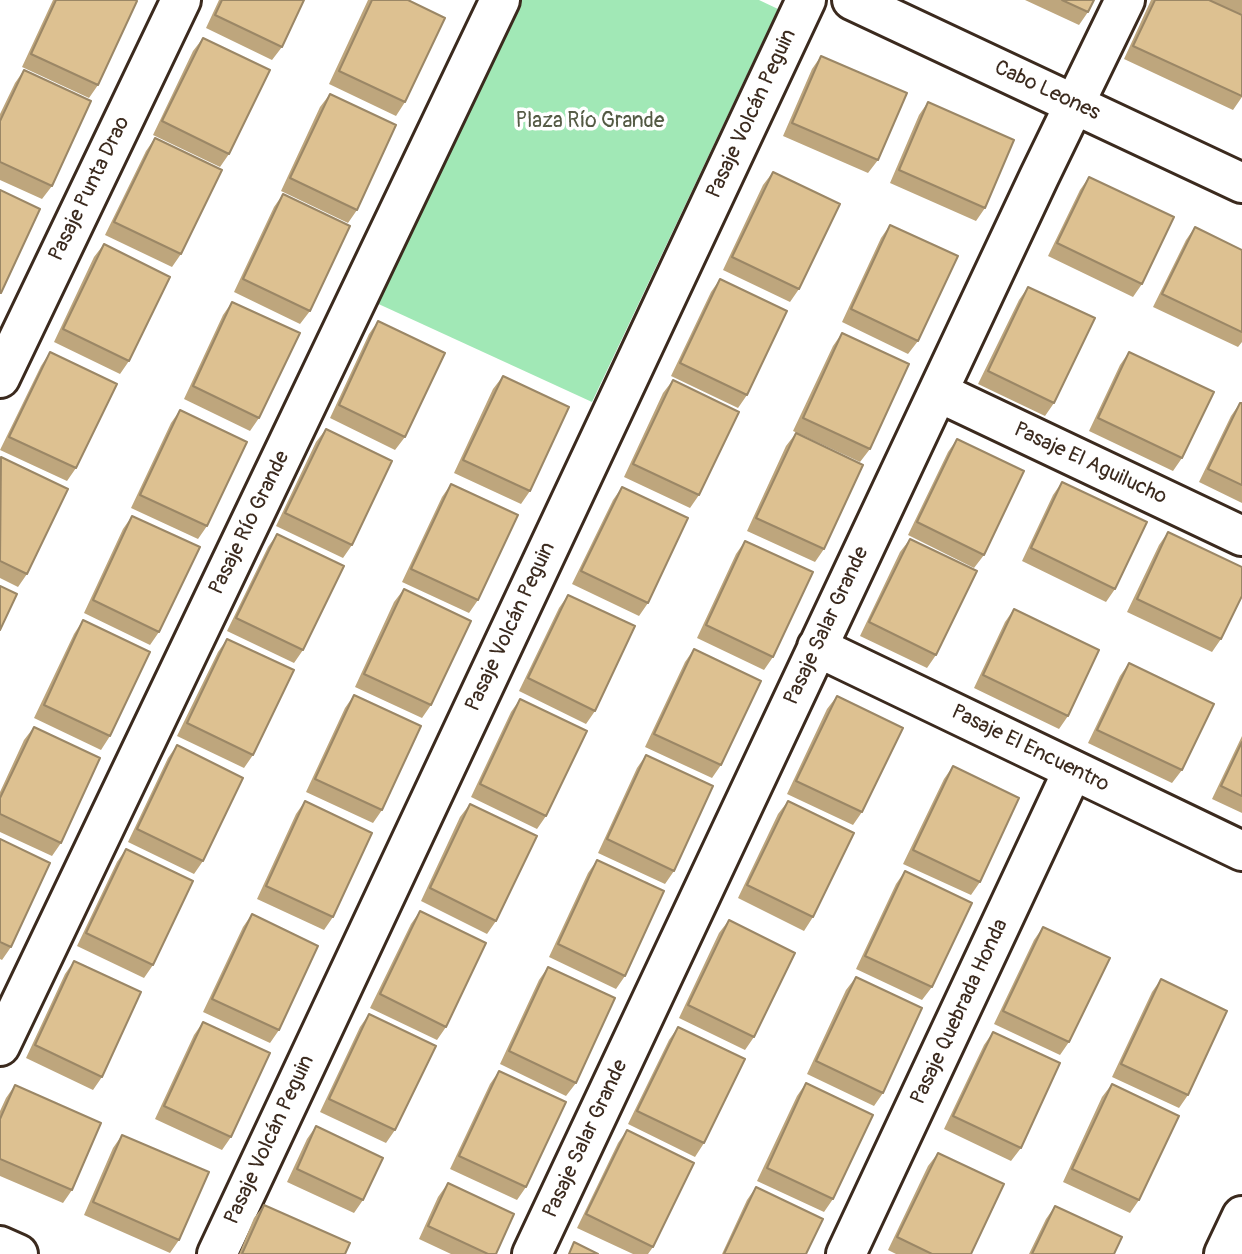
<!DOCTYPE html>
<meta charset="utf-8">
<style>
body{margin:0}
canvas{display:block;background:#fff}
</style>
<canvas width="1242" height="1254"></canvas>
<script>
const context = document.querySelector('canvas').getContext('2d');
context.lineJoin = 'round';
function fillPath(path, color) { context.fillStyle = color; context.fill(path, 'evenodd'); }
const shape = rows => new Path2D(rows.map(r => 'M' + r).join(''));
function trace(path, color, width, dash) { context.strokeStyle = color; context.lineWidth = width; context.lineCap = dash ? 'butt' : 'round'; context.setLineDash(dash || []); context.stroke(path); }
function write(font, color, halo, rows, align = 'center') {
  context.font = font + ' Pangolin,sans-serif'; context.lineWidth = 7; context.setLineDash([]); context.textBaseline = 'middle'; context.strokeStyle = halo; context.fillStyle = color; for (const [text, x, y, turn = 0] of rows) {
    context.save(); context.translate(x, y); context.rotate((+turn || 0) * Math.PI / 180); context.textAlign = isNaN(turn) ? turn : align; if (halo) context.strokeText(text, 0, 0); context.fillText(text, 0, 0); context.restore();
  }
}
const green = shape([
 [514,0,759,0,778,9,592,402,372,301]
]);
const street = shape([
 [0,378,181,0],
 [938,392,1242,536],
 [817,647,1242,851],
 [0,1046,500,0],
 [0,1246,18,1254],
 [217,1254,806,0],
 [532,1254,1039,177,1125,0],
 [846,1254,1073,770]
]);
const secondary = shape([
 [852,0,1242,183],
 [1224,1254,1242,1216]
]);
const wall = shape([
 [53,0,135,0,98,85,89,98,22,67],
 [219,0,304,0,282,47,272,60,206,28],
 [368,0,408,0,405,102,396,116,329,84],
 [1025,0,1094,0,1088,12,1079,25],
 [1151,0,1242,0,1242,97,1233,110,1124,59],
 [203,38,229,154,220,167,153,135,193,51],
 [821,56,878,160,868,173,783,136,812,69],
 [24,70,52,186,42,199,0,180,0,114,15,83],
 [330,94,357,210,348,223,281,191,320,107],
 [928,102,985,208,976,221,890,183,919,115],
 [155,138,181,254,172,267,105,235,146,151],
 [773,172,799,289,790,302,723,270,763,185],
 [1089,177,1142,284,1133,297,1048,256,1080,190],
 [283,194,310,311,300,324,234,292,274,207],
 [890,225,918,341,908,354,842,322,881,238],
 [1195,227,1242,250,1242,342,1238,347,1153,307,1186,240],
 [104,244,129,361,120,374,54,342,94,257],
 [720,279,747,395,738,408,671,376,711,292],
 [1028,287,1054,403,1045,416,978,384,1019,300],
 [232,302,259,418,250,431,184,399,223,315],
 [378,321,405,437,395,450,330,418,369,334],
 [842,333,870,449,860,462,793,431,833,346],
 [50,352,76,468,67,481,0,450,41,366],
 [1129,352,1182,458,1173,471,1089,431,1120,365],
 [503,376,530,491,521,504,454,473,493,389],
 [673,380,699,495,690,508,624,477,663,393],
 [1240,403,1242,403,1242,503,1199,482,1231,416],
 [180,410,207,526,198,539,131,508,171,423],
 [326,429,352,545,343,558,276,526,316,442],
 [796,433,824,549,815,562,747,531,786,446],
 [957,439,984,555,974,568,908,535,948,452],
 [0,458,27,574,18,587,0,578],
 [1062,482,1115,589,1106,602,1022,561,1053,495],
 [451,484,478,600,469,613,402,582,442,497],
 [622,487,648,603,639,616,572,584,613,500],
 [132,516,159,632,150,645,84,613,123,529],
 [1168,532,1221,639,1212,652,1127,612,1159,545],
 [277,534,303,650,294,663,227,631,268,547],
 [910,539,936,655,927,668,860,636,900,552],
 [745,541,773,657,764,670,697,638,736,554],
 [404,589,431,705,422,718,355,687,394,602],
 [568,595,595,711,586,724,519,691,559,608],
 [1014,609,1068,716,1059,729,974,688,1005,622],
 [83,620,110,736,101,750,34,718,74,634],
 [227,639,253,755,244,768,177,736,218,652],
 [694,649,721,765,712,778,645,747,685,662],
 [1129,663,1182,770,1172,783,1088,743,1120,676],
 [354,695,382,810,373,823,306,792,345,708],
 [837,696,862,812,853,825,787,794,827,709],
 [520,699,546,816,537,829,471,797,511,712],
 [34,727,61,843,52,856,0,832,0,792,24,740],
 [1242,736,1242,813,1212,799],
 [177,745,203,861,194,874,128,842,168,758],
 [646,755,674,871,665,884,598,853,637,768],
 [953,766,980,882,971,895,903,864,944,779],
 [305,801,333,917,324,930,257,899,296,814],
 [788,801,813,917,804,931,738,898,778,814],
 [470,804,496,921,487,934,421,901,460,817],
 [0,839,11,947,2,960,0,959],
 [126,849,153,965,144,978,77,946,117,862],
 [597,860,625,976,616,989,549,957,588,873],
 [905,871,932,987,922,1000,856,969,896,884],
 [420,911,446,1027,437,1040,370,1008,411,924],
 [252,914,279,1030,270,1043,203,1012,243,927],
 [729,920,754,1037,745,1050,679,1018,719,933],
 [1043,927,1069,1042,1060,1055,994,1024,1034,940],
 [74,961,102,1077,93,1090,26,1058,65,974],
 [548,967,576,1083,566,1096,500,1064,539,980],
 [856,977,883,1093,874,1106,807,1074,846,990],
 [1161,979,1188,1095,1179,1108,1112,1077,1152,992],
 [369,1014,395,1130,386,1143,320,1112,360,1027],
 [203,1022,231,1137,222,1150,155,1119,194,1035],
 [678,1027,704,1143,695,1157,628,1124,669,1040],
 [993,1032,1021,1148,1011,1161,944,1129,984,1045],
 [499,1071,526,1187,517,1200,450,1169,490,1084],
 [806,1083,833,1199,824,1212,757,1181,797,1096],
 [1112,1084,1139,1200,1130,1213,1063,1182,1102,1097],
 [15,1085,72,1190,63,1203,0,1176,0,1111,6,1098],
 [316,1126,363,1200,354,1213,287,1182,307,1139],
 [627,1130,653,1247,648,1254,633,1254,577,1228,618,1143],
 [122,1135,179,1240,170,1253,84,1215,113,1148],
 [938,1153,971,1254,896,1254,888,1250,928,1166],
 [448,1183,496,1254,451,1254,419,1239,438,1197],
 [756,1187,806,1254,722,1254,747,1200],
 [264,1205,345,1254,239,1254,254,1218],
 [1055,1206,1114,1254,1029,1254,1046,1219]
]);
const building = shape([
 [56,0,135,0,137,1,98,85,31,54,56,0],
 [222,0,304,0,282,47,215,15,222,0],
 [372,0,408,0,445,18,405,102,339,71,372,0],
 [1062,0,1094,0,1088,12,1062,0],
 [1155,0,1209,0,1242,15,1242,96,1133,46,1155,0],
 [203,38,270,70,229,154,162,121,203,38],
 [821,56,907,93,878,160,792,123,821,56],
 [24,70,91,101,52,186,0,162,0,121,24,70],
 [330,94,396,125,357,210,290,178,330,94],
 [928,102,1014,140,985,208,899,170,928,102],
 [155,138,222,170,181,254,114,222,155,138],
 [773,172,840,204,799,289,732,257,773,172],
 [1089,177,1174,217,1142,284,1057,243,1089,177],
 [0,190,40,209,1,293,0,293,0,190],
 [283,194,350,226,310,311,243,279,283,194],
 [890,225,958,256,918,341,851,309,890,225],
 [1195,227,1242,250,1242,332,1162,294,1195,227],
 [104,244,170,277,129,361,63,329,104,244],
 [720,279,787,311,747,395,680,363,720,279],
 [1028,287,1095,318,1054,403,988,371,1028,287],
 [232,302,300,333,259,418,193,386,232,302],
 [378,321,445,353,405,437,339,405,378,321],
 [842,333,909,364,870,449,803,418,842,333],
 [50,352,117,384,76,468,9,437,50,352],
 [1129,352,1214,392,1182,458,1098,418,1129,352],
 [503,376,569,407,530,491,463,460,503,376],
 [673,380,739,412,699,495,633,464,673,380],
 [1240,403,1242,403,1242,485,1208,469,1240,403],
 [180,410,247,442,207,526,140,495,180,410],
 [326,429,392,461,352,545,285,513,326,429],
 [796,433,863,465,824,549,756,518,796,433],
 [957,439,1024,471,984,555,917,522,957,439],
 [1,457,68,489,27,574,0,561,1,457],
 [1062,482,1147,522,1115,589,1031,548,1062,482],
 [451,484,518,515,478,600,411,569,451,484],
 [622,487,688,518,648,603,581,571,622,487],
 [132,516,200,547,159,632,93,600,132,516],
 [1168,532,1242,567,1242,596,1221,639,1137,599,1168,532],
 [277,534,344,566,303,650,236,618,277,534],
 [910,539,977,571,936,655,869,622,910,539],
 [745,541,813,572,773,657,706,625,745,541],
 [0,586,17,594,0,630,0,586],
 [404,589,471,621,431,705,364,674,404,589],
 [568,595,635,626,595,711,528,678,568,595],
 [1014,609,1099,650,1068,716,983,675,1014,609],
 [83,620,150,652,110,736,44,705,83,620],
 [227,639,294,670,253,755,187,723,227,639],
 [694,649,761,681,721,765,654,734,694,649],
 [1129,663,1214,704,1182,770,1097,730,1129,663],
 [354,695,421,726,382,810,315,779,354,695],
 [837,696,903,728,862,812,796,781,837,696],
 [520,699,587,731,546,816,480,784,520,699],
 [34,727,100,758,61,843,0,814,0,798,34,727],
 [1242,742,1242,796,1221,786,1242,742],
 [177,745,243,778,203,861,137,829,177,745],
 [646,755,713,786,674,871,607,839,646,755],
 [953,766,1019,798,980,882,913,850,953,766],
 [305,801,372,833,333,917,266,886,305,801],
 [788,801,854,833,813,917,747,885,788,801],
 [470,804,537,836,496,921,430,888,470,804],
 [0,839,50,863,11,947,0,942,0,839],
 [126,849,193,881,153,965,86,933,126,849],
 [597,860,664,891,625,976,558,944,597,860],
 [905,871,972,903,932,987,865,956,905,871],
 [420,911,486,943,446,1027,380,994,420,911],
 [252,914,318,946,279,1030,212,999,252,914],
 [729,920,795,953,754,1037,688,1005,729,920],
 [1043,927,1110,958,1069,1042,1003,1011,1043,927],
 [74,961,141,992,102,1077,35,1045,74,961],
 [548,967,615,998,576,1083,509,1051,548,967],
 [856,977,922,1008,883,1093,816,1061,856,977],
 [1161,979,1227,1011,1188,1095,1121,1064,1161,979],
 [369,1014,436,1046,395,1130,329,1099,369,1014],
 [203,1022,270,1053,231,1137,164,1106,203,1022],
 [678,1027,745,1059,704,1143,637,1111,678,1027],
 [993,1032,1060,1063,1021,1148,953,1116,993,1032],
 [499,1071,566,1102,526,1187,459,1156,499,1071],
 [806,1083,873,1115,833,1199,767,1168,806,1083],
 [1112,1084,1179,1116,1139,1200,1072,1169,1112,1084],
 [15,1085,101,1123,72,1190,0,1159,0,1119,15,1085],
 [316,1126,383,1158,363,1200,297,1169,316,1126],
 [627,1130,694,1163,653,1247,586,1214,627,1130],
 [122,1135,209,1172,179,1240,93,1202,122,1135],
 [938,1153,1004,1184,971,1254,932,1254,897,1237,938,1153],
 [448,1183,514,1214,496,1254,488,1254,428,1226,448,1183],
 [756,1187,823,1219,806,1254,724,1254,756,1187],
 [264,1205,350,1243,345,1254,242,1254,264,1205],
 [1055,1206,1122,1237,1114,1254,1032,1254,1055,1206],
 [574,1242,598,1254,569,1254,574,1242]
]);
const streetNames = [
 ["Cabo Leones",1047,91,25],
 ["Pasaje Volcán Peguin",752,114,-65],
 ["Pasaje Punta Drao",90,189,-64],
 ["Pasaje El Aguilucho",1090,464,25],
 ["Pasaje Río Grande",250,523,-64],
 ["Pasaje Salar Grande",827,626,-65],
 ["Pasaje Volcán Peguin",511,627,-65],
 ["Pasaje El Encuentro",1030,749,26],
 ["Pasaje Quebrada Honda",960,1012,-65],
 ["Pasaje Salar Grande",586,1139,-65],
 ["Pasaje Volcán Peguin",270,1140,-65]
];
const parkNames = [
 ["Plaza Río Grande",590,122]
];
fillPath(green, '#a1e8b6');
trace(street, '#3b2a1e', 44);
trace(secondary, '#3b2a1e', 44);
trace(street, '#fff', 38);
trace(secondary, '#fff', 38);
fillPath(wall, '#bea67d');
fillPath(building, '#ddc191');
trace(building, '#9b8766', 2);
write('21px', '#3b2a1e', '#fff', streetNames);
write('21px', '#545a44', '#fff', parkNames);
</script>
